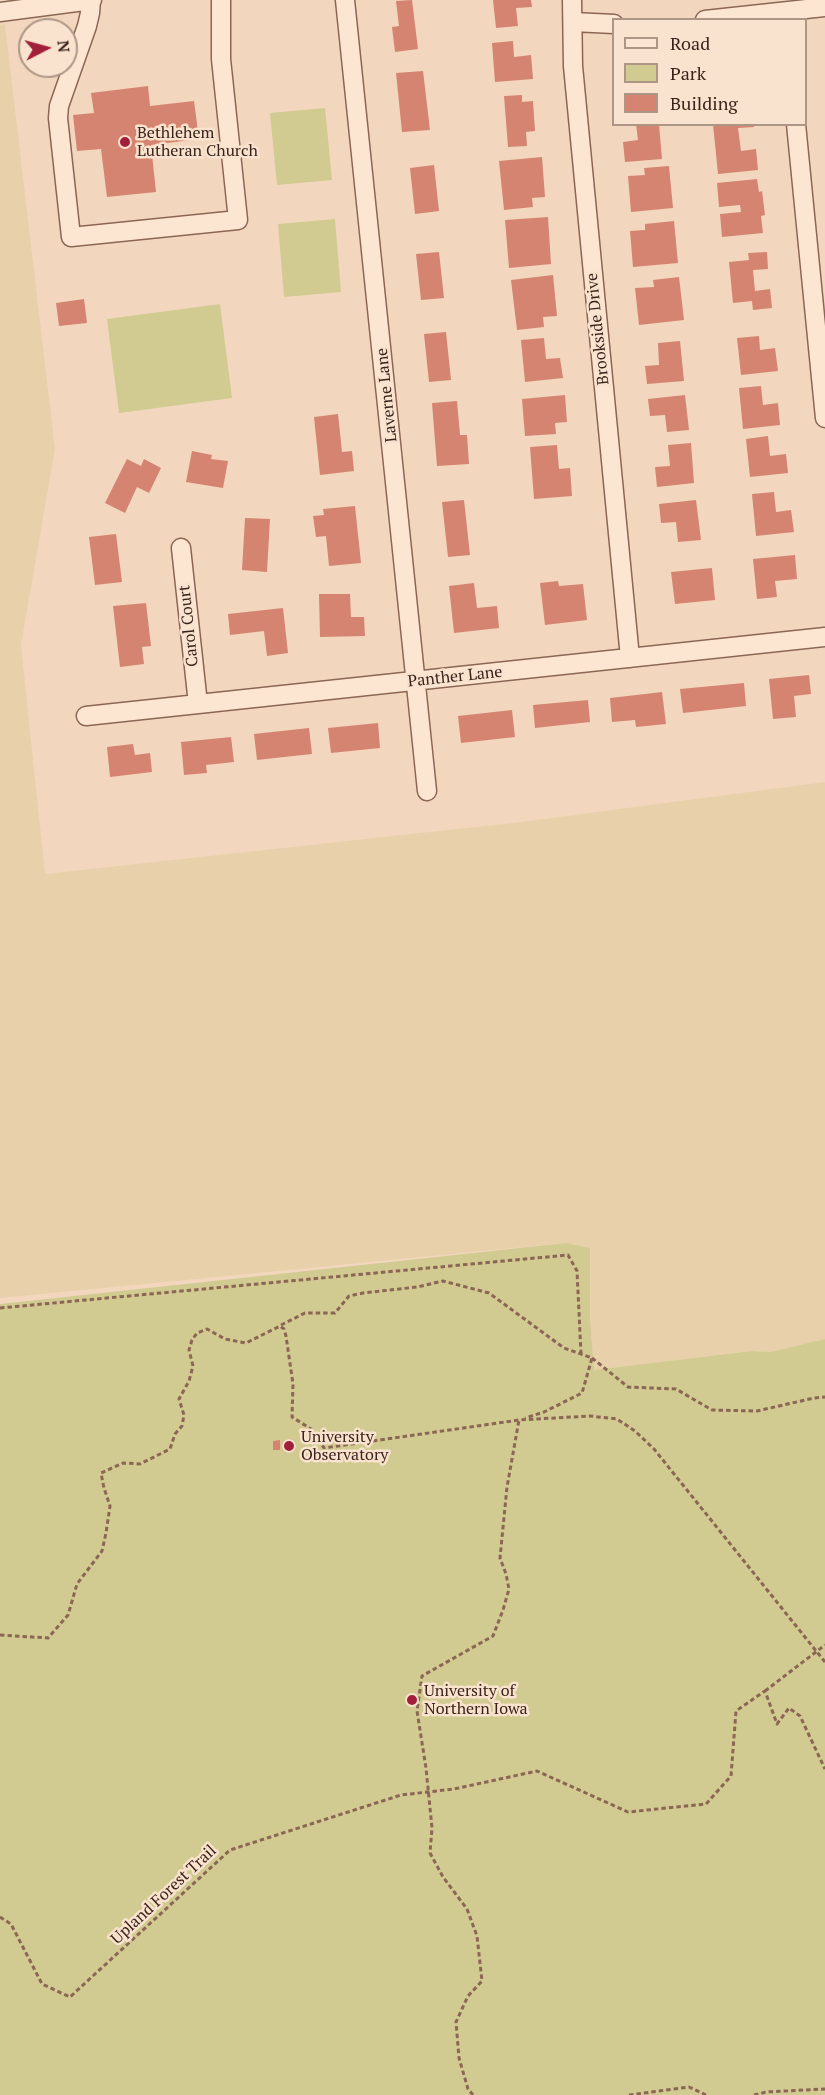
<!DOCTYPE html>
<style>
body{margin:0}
#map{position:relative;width:825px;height:2095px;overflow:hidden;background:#f2d7be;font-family:"PT Serif",serif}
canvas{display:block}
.legend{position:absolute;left:612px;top:18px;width:195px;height:108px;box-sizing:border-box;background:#f9e3ce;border:2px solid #ad9686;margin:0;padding:8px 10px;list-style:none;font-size:18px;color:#3a231b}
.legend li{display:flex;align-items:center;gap:12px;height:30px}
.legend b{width:30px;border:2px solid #ad9686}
.north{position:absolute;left:18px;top:18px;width:60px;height:60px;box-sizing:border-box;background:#f9e3ce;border:2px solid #ad9686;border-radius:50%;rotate:84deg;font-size:16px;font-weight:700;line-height:24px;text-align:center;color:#3a231b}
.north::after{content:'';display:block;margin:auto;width:21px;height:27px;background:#a11f3b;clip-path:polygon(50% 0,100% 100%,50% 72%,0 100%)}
</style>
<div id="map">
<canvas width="825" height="2095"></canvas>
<ul class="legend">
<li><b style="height:8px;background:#fce6d2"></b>Road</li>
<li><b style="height:16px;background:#d1cb91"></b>Park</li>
<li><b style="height:16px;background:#d48470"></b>Building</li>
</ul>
<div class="north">N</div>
</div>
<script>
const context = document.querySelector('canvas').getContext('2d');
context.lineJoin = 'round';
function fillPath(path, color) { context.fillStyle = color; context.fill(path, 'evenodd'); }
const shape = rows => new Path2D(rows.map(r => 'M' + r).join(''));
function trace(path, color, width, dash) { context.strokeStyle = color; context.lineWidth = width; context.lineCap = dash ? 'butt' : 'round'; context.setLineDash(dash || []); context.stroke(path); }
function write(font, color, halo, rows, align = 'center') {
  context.font = font + ' "PT Serif",serif'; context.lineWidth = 5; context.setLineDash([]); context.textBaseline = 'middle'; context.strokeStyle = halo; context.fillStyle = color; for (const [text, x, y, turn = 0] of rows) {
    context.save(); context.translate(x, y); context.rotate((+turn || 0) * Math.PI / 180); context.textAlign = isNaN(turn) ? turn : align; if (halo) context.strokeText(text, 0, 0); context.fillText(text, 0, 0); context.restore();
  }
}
const farmland = shape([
 [5,24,55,449,21,645,45,874,521,822,825,782,825,1339,770,1352,752,1351,594,1370,590,1317,566,1243,0,1298,0,25]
]);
const green = shape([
 [325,108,332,180,277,185,270,113],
 [335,219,341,292,284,297,278,224],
 [220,304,232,398,119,413,107,319],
 [566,1243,590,1248,590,1317,594,1370,752,1351,770,1352,825,1339,825,2095,0,2095,0,1304]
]);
const building = shape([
 [412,0,418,49,395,52,392,27,399,26,396,1],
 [493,0,531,0,532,7,516,8,518,26,496,28],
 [513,41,514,57,531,55,533,79,495,82,492,43],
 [423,71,430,130,402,132,396,73],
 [148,86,150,106,194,101,199,139,151,145,156,192,107,197,101,149,77,151,73,115,94,113,91,93],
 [522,95,522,102,533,101,535,131,526,132,527,146,508,147,504,96],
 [636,124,659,124,662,159,625,162,623,142,638,140],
 [713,124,754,124,754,127,738,128,741,151,756,149,758,170,718,174],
 [542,157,545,197,532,198,533,207,504,210,499,161],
 [434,165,439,211,415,214,410,168],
 [669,166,673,208,631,212,628,176,645,175,644,168],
 [757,179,759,192,762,191,765,215,761,216,763,233,722,237,720,214,741,212,740,205,719,207,717,183],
 [548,217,551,264,509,268,505,220],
 [674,221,678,263,633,267,630,231,645,230,645,224],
 [439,252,444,298,421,300,416,254],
 [767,252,768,269,753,270,755,291,770,289,772,308,753,310,752,301,733,303,729,262,749,260,748,253],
 [553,275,557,316,543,317,544,327,517,330,511,280],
 [679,277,684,320,639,325,635,288,654,287,653,280],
 [84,299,87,323,59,326,56,303],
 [446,332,451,380,429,382,424,334],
 [759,336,760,350,775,348,778,371,741,375,737,338],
 [544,338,546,359,560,358,563,378,525,382,521,340],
 [680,341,684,381,647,384,645,366,659,365,658,343],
 [761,386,763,405,778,403,780,425,743,429,739,388],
 [565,395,567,422,555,423,556,434,525,436,522,399],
 [685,395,689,430,667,432,665,415,650,416,648,399],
 [457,401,460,435,467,435,469,464,437,466,432,403],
 [338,414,342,452,352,451,354,471,320,475,314,417],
 [768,436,770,456,786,454,788,473,750,477,746,439],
 [691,443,694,483,657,487,655,467,670,466,668,445],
 [557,445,559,469,570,468,572,496,534,499,530,447],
 [192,451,212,455,211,459,228,461,223,488,186,482],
 [127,459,141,466,144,459,161,468,149,493,137,487,125,513,105,503],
 [774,492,776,512,791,510,794,532,756,536,752,494],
 [464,500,470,555,448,557,442,502],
 [696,500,701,540,678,542,676,522,661,523,659,504],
 [355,506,361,563,329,566,326,536,316,537,313,516,324,515,323,509],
 [245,518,270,519,267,572,242,570],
 [116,534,122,582,95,585,89,537],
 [795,555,797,579,775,581,777,597,757,599,753,559],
 [712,568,715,600,675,604,671,572],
 [558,581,559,586,583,584,587,620,545,625,540,583],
 [474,583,477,608,497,606,499,628,454,633,449,586],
 [319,594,350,594,351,617,364,617,365,636,320,637],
 [146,603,151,646,142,647,144,664,120,667,113,606],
 [283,608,288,653,267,656,264,631,230,635,228,614],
 [809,675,811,694,794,696,796,717,773,719,769,679],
 [744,683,746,706,683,713,680,689],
 [662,692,666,724,636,727,635,720,612,722,610,698],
 [588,700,590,722,535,728,533,705],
 [512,710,515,737,461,743,458,716],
 [378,723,380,748,331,753,328,728],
 [309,728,312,754,257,760,254,734],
 [231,737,234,762,206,765,207,773,184,775,181,742],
 [133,744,135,755,150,753,152,772,110,777,107,747],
 '282 1446a7 7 0 1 1 14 0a7 7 0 1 1-14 0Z',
 [280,1440,280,1450,273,1450,273,1441]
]);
const path = shape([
 [0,1308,568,1255,577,1271,581,1354],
 [281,1325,305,1313,335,1313,349,1296,363,1293,417,1287,443,1281,489,1293,564,1348,592,1358,582,1393,544,1412,525,1418],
 [592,1358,628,1387,676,1389,712,1410,757,1411,814,1398,825,1397],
 [0,1635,48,1638,68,1615,77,1584,102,1551,106,1533,110,1506,104,1488,101,1473,123,1463,140,1464,170,1449,175,1434,182,1426,184,1415,179,1399,189,1381,193,1366,189,1350,192,1340,197,1333,207,1329,225,1339,246,1343,280,1326,284,1329,286,1336,293,1384,292,1417,311,1429,324,1448,519,1420,590,1416,617,1419,635,1431,654,1449,825,1662],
 [765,1691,825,1645],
 [0,1917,11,1924,42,1984,70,1997,230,1850,401,1795,454,1789,537,1771,628,1812,706,1804,731,1776,736,1711,765,1691,777,1724,789,1708,800,1716,825,1769],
 [473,2095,468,2089,459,2058,456,2022,468,1996,482,1981,477,1936,467,1909,443,1877,430,1853,432,1828,426,1768,417,1711,422,1676,493,1636,503,1610,509,1589,506,1574,500,1558,507,1487,519,1420],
 [629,2095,689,2087,706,2095],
 [754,2095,766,2092,825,2089]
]);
const minor = shape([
 [91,0,90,13,87,26,59,106,58,118,71,237,238,220,221,59,221,0],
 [345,0,427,791],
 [572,0,573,66,630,658],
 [0,12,92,0],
 [705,20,825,7],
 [573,22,614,24],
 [796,124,825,418],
 [181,548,198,704],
 [86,716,825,637]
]);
const markers = [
 [125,142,6,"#a11f3b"],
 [289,1446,6,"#a11f3b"],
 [412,1700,6,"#a11f3b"]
];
const poiNames = [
 ["Bethlehem",137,133],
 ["Lutheran Church",137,151],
 ["University",301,1437],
 ["Observatory",301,1455],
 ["University of",424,1691],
 ["Northern Iowa",424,1709]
];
const streetNames = [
 ["Brookside Drive",598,329,-96],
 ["Laverne Lane",387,395,-96],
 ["Carol Court",189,626,-96],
 ["Panther Lane",455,677,-6],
 ["Upland Forest Trail",164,1895,-43]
];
fillPath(farmland, '#e8d1aa');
fillPath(green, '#d1cb91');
fillPath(building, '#d48470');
trace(minor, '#8c6655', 21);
trace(path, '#8c6655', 3, [4.5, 3]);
trace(minor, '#fce6d2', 18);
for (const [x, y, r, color] of markers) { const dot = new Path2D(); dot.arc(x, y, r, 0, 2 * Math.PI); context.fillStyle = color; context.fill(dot); trace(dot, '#f9e3ce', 2); }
write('16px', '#3a231b', '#f9e3ce', poiNames, 'left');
write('16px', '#3a231b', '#f9e3ce', streetNames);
</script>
